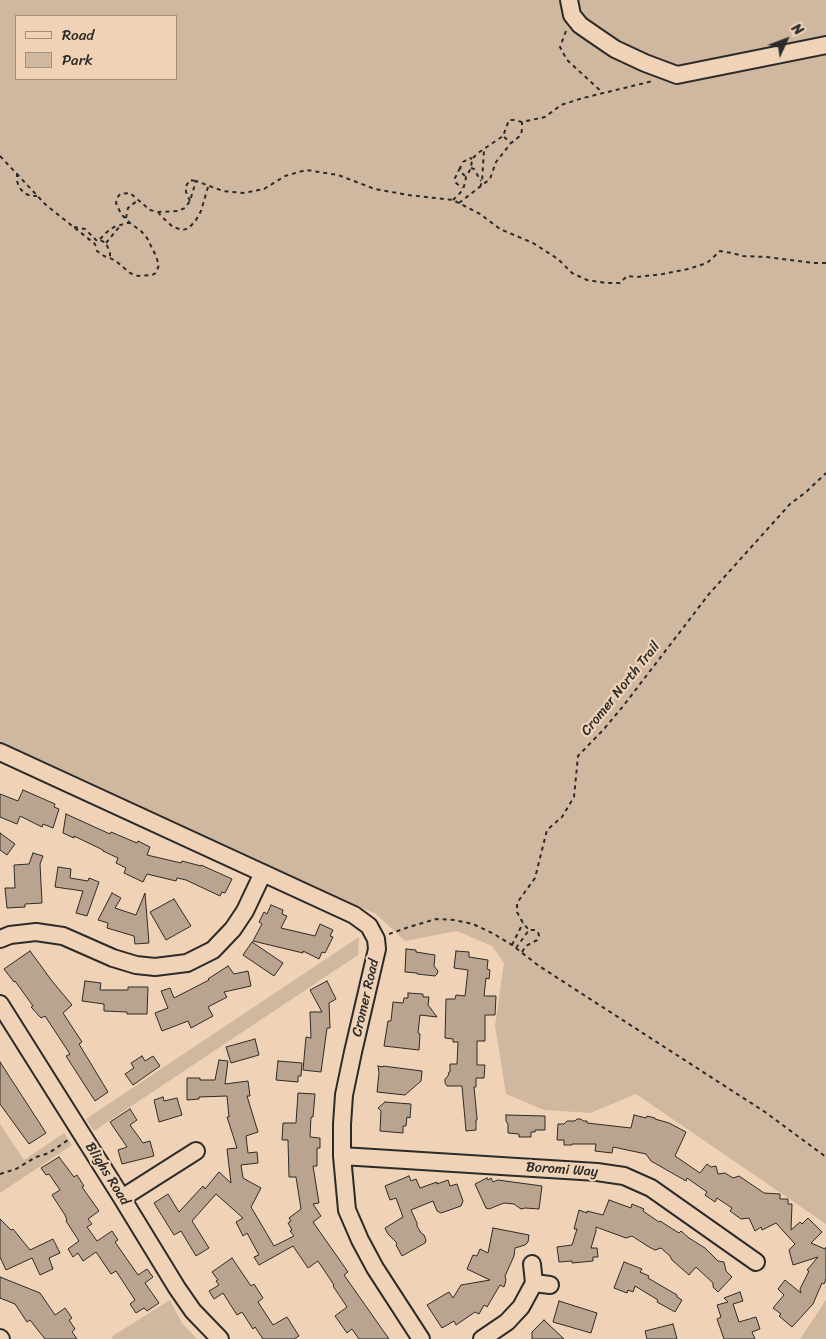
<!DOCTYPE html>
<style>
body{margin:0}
#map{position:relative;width:826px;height:1339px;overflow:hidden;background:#f0d3b6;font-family:Sriracha,sans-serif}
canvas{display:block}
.legend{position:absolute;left:15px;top:15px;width:162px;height:65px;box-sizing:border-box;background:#f0d3b6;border:1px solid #a1907e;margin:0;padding:6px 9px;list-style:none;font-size:15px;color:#2b2b2b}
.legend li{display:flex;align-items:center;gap:10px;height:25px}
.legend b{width:25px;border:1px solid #a1907e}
.north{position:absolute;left:761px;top:15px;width:50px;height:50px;-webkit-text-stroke:4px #f0d3b6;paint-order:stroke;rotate:47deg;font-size:14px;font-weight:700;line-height:20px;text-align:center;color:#2b2b2b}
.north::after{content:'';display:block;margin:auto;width:18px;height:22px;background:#2b2b2b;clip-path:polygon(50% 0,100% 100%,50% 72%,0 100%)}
</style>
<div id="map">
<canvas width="826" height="1339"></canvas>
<ul class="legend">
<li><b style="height:6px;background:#f0d3b6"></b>Road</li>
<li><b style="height:14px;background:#d0b8a0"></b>Park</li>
</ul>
<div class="north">N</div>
</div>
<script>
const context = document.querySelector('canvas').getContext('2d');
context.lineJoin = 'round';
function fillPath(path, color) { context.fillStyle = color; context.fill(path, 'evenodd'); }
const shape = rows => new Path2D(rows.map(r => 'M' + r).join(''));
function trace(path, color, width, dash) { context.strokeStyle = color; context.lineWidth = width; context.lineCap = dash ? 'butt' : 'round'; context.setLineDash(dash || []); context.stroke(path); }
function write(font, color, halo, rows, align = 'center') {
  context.font = font + ' Sriracha,sans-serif'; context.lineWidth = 4.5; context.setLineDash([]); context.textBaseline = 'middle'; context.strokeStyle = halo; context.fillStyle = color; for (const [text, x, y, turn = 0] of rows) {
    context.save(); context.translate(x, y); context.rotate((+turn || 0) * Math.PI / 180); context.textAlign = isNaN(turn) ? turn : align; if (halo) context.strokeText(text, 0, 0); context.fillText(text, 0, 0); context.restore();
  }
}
const green = shape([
 [0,0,826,0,826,1224,636,1094,590,1113,544,1110,506,1094,495,1026,504,963,492,946,457,931,405,941,376,914,0,746],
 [16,16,176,16,176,79,16,79],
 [359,937,358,955,94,1131,86,1119],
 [0,1124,24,1160,64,1133,72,1145,0,1193],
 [170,1300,182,1323,197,1339,113,1339,111,1337],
 [826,1300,826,1339,800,1339]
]);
const building = shape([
 [23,790,55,804,54,807,59,809,53,828,43,824,42,827,20,816,17,824,0,817,0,794,18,801,23,790],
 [66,814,110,834,111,832,137,843,138,841,150,847,147,855,181,863,182,861,201,866,201,865,232,879,225,893,222,892,220,896,186,880,177,878,176,881,147,874,143,882,124,873,126,868,116,863,118,858,103,851,103,850,74,836,74,838,63,833,66,814],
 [0,833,15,844,7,855,0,850,0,833],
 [33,853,43,856,40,864,42,903,25,904,25,907,7,908,5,888,15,888,14,865,29,864,33,853],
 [58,867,71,869,70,878,88,881,89,878,99,882,87,916,76,913,83,891,55,887,58,867],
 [112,893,121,898,115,908,136,915,145,893,149,943,135,944,134,936,107,928,108,923,98,920,112,893],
 [174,899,191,926,166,940,150,912,174,899],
 [271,905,283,910,282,914,287,916,281,928,315,936,320,924,333,930,330,936,333,937,325,953,322,952,319,959,303,951,303,953,253,941,262,924,259,922,264,912,267,914,271,905],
 [252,942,283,963,274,976,243,955,252,942],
 [406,949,416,950,416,952,435,955,434,966,438,971,437,974,435,976,417,974,417,973,405,972,406,949],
 [30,951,52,981,72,1005,63,1013,82,1042,79,1044,108,1092,95,1101,66,1056,70,1054,45,1016,41,1018,31,1007,33,1006,15,981,14,982,4,969,30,951],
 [456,951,469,952,469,957,488,960,487,969,490,970,489,979,486,978,484,996,496,996,495,1015,485,1015,485,1041,477,1041,477,1065,485,1065,484,1078,476,1078,476,1087,474,1087,477,1118,477,1120,476,1120,476,1130,466,1131,462,1086,447,1086,445,1083,445,1079,448,1076,449,1072,450,1072,450,1064,457,1064,458,1042,453,1042,453,1039,445,1038,446,999,455,999,456,995,465,996,468,970,454,968,456,951],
 [228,966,234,974,248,971,251,986,224,992,227,997,208,1007,213,1016,191,1028,188,1021,162,1031,155,1013,168,1008,161,991,170,988,174,998,209,980,208,979,228,966],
 [85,981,101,983,100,990,128,990,128,987,148,987,147,1014,127,1014,127,1012,104,1011,104,1004,82,1001,85,981],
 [327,981,336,999,329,1003,330,1028,327,1028,321,1072,303,1070,306,1037,311,1038,310,1012,322,1012,310,990,327,981],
 [408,993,423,994,423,997,429,997,428,1005,437,1017,420,1015,418,1033,420,1034,419,1050,384,1046,388,1021,391,1021,393,1002,403,1003,404,998,408,998,408,993],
 [255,1039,259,1055,231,1063,226,1047,255,1039],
 [142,1056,145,1061,153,1056,160,1066,133,1085,125,1074,134,1068,131,1063,142,1056],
 [219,1060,228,1061,225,1084,248,1081,250,1096,247,1096,258,1132,246,1136,248,1153,257,1152,258,1163,241,1165,243,1178,261,1188,251,1207,274,1246,294,1236,290,1231,292,1230,288,1223,291,1221,289,1218,301,1209,296,1177,289,1177,288,1140,282,1140,283,1123,296,1123,298,1093,315,1094,313,1117,311,1117,310,1137,320,1138,320,1148,317,1148,317,1166,313,1166,319,1203,313,1204,321,1216,313,1222,348,1272,344,1275,389,1339,359,1339,352,1329,347,1333,335,1316,347,1307,333,1286,334,1285,318,1261,308,1268,293,1246,259,1265,254,1257,259,1255,247,1233,243,1236,236,1222,243,1218,216,1194,192,1221,209,1248,196,1256,181,1231,174,1235,154,1203,168,1194,179,1212,203,1186,205,1189,219,1172,231,1183,227,1149,237,1148,227,1117,229,1117,227,1096,199,1097,199,1099,187,1100,187,1078,200,1078,200,1080,215,1080,219,1060],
 [278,1061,302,1063,301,1076,298,1076,298,1082,276,1080,278,1061],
 [0,1062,46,1133,29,1144,0,1104,0,1062],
 [378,1066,383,1067,383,1066,422,1071,421,1081,405,1095,377,1092,379,1073,378,1066],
 [163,1097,164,1101,177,1098,182,1115,159,1122,154,1100,163,1097],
 [385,1102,411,1104,410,1118,407,1117,406,1126,403,1126,403,1133,380,1131,381,1111,378,1108,385,1102],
 [130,1109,137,1120,130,1125,143,1143,150,1141,154,1156,122,1164,118,1150,127,1147,110,1122,130,1109],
 [506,1115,545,1116,545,1130,535,1130,535,1132,531,1132,531,1137,519,1137,519,1134,508,1133,508,1124,506,1121,506,1115],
 [634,1115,646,1118,647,1116,655,1118,655,1119,669,1123,686,1132,675,1156,700,1173,707,1164,711,1167,716,1166,718,1174,725,1173,733,1178,739,1176,764,1193,780,1194,780,1199,788,1199,788,1204,792,1204,791,1230,800,1222,802,1224,808,1218,822,1232,811,1243,825,1249,826,1247,826,1279,824,1284,822,1283,813,1304,792,1327,779,1316,781,1314,773,1308,784,1295,778,1289,785,1280,801,1293,800,1289,809,1271,807,1270,818,1257,793,1265,789,1250,795,1244,776,1223,762,1230,761,1227,755,1231,749,1218,741,1219,730,1211,732,1208,717,1198,715,1202,705,1195,707,1192,687,1178,686,1181,651,1161,646,1154,613,1147,612,1153,595,1151,596,1144,572,1144,572,1145,564,1145,564,1140,557,1140,558,1124,564,1124,567,1121,575,1121,577,1119,581,1119,583,1121,587,1121,587,1123,631,1128,634,1115],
 [59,1157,74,1177,77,1175,84,1186,82,1187,99,1211,88,1219,92,1224,87,1227,97,1241,112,1231,118,1240,115,1242,138,1275,147,1269,153,1277,145,1283,159,1303,147,1311,144,1308,136,1313,130,1304,135,1300,116,1271,111,1274,96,1252,83,1261,78,1253,73,1257,68,1249,79,1241,66,1221,67,1220,65,1215,52,1195,60,1190,49,1174,46,1175,41,1168,59,1157],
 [409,1176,411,1181,416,1179,420,1188,437,1182,437,1184,448,1180,450,1186,457,1184,463,1201,461,1206,441,1213,437,1211,433,1201,411,1210,417,1223,417,1226,421,1233,424,1235,426,1240,425,1243,402,1256,396,1245,397,1243,388,1234,385,1228,403,1217,396,1198,390,1200,385,1186,409,1176],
 [487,1178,488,1180,491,1178,493,1182,498,1180,542,1186,539,1209,525,1208,521,1209,514,1204,504,1203,489,1209,486,1208,475,1184,487,1178],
 [609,1200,631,1208,632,1204,644,1209,643,1211,659,1222,660,1221,679,1233,681,1231,689,1238,705,1248,718,1261,724,1262,726,1271,732,1277,718,1292,713,1287,713,1283,696,1267,689,1275,672,1260,670,1256,661,1248,655,1250,649,1247,632,1236,626,1238,596,1227,596,1231,591,1248,597,1248,598,1257,593,1257,593,1261,572,1263,572,1261,559,1262,557,1247,572,1245,577,1229,574,1229,579,1210,587,1213,587,1211,603,1215,609,1200],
 [0,1219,11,1230,13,1229,30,1250,53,1239,60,1253,49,1258,53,1269,40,1275,32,1258,6,1270,0,1257,0,1219],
 [493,1228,529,1235,528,1242,525,1245,515,1248,514,1256,505,1276,506,1280,504,1287,500,1285,487,1307,484,1305,479,1314,475,1312,456,1325,454,1321,442,1328,427,1305,449,1292,453,1298,461,1285,490,1280,467,1269,473,1255,477,1256,480,1249,488,1253,493,1228],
 [232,1258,251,1286,254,1284,263,1298,258,1302,273,1325,287,1317,299,1336,294,1339,263,1339,255,1327,253,1329,242,1312,237,1315,223,1293,214,1299,209,1291,219,1285,216,1281,218,1280,212,1272,232,1258],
 [624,1262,642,1269,640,1272,649,1276,648,1278,677,1295,677,1297,682,1300,675,1312,657,1302,658,1300,635,1286,633,1292,628,1290,627,1293,614,1288,624,1262],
 [0,1277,40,1293,55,1315,65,1308,72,1318,69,1320,75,1329,72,1332,77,1339,45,1339,30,1320,27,1322,15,1304,0,1298,0,1277],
 [740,1292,743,1301,733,1304,739,1322,756,1317,760,1329,752,1332,755,1339,724,1339,717,1319,721,1317,717,1305,728,1302,724,1298,740,1292],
 [559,1301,597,1313,591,1333,553,1322,559,1301],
 [544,1320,564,1339,532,1339,532,1332,544,1320],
 [673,1324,677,1339,647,1339,645,1331,673,1324]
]);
const path = shape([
 [566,31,560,47,567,60,603,93],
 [504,137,511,143,515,140,521,135,522,129,522,122],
 [0,156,46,205,95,244,97,251,104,256,110,258,117,262,130,273,138,276,152,275,156,273,159,265,155,254,147,238,141,231,130,223,121,214,116,203,117,198,120,194,130,193,150,210,158,212,178,211,185,208,190,201,196,181,223,191,244,193,264,189,285,176,306,170,338,175,375,189,408,195,453,200,480,214,500,229,533,243,558,259,572,273,587,280,606,283,620,283,627,276,637,277,663,274,688,269,707,263,720,251,732,253,743,256,767,257,814,263,826,263],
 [460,168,455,178,455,182,462,188],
 [471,168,474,169,481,181],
 [17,173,17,181,19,187,24,193,31,196,37,196],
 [465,176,462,173,460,168,463,162,470,158,472,159],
 [480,187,482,182,484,150],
 [453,200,460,193,463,189,465,183,466,177,471,168,472,159,478,153,503,136,509,120,514,120,522,122,545,117,561,105,583,98,653,81],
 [190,201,186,192,186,186,190,180,196,181],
 [459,203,490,179,496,162,511,143],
 [158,212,162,217,173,227,183,230,189,228,196,220,201,211,208,187],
 [126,218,128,208,138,200],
 [74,227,85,229,97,241,100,240,106,243,110,253,110,257],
 [100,239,107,232,114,227,127,223,130,223],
 [106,243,120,226],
 [389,934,409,927,436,919,454,920,473,924,494,934,512,945,539,966,765,1112,826,1157],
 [512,945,523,923],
 [516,948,529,930,523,923,517,912,517,903,535,878,547,830,562,817,574,797,578,756,604,729,624,705,709,594,790,504,806,492,826,473],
 [522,952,526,946,537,940,539,936,538,932,534,930,529,930],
 [0,1174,16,1169,36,1157,49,1153,68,1140]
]);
const minor = shape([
 [569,0,572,15,580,25,593,34,615,49,645,63,677,75,826,45],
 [0,752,354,915,369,926,376,939,377,949,353,1052,344,1095,342,1124,342,1156,347,1210,360,1240,375,1268,421,1339],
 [0,939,10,935,36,932,63,936,113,958,136,965,155,967,187,963,213,950,233,929,245,911,263,873],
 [0,1004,122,1198,177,1288,193,1311,220,1339],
 [342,1156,597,1172,624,1176,651,1188,756,1262],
 [122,1198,196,1151],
 [534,1283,550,1285],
 [0,1338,1,1339],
 [482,1339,507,1322,521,1307,534,1283,532,1264]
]);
const streetNames = [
 ["Cromer North Trail",621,689,-51],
 ["Cromer Road",366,998,-77],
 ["Boromi Way",562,1170,4],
 ["Blighs Road",107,1174,58]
];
fillPath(green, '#d0b8a0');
fillPath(building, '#baa48f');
trace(building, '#2b2b2b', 1);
trace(minor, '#2b2b2b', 20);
trace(path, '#2b2b2b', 2, [4, 4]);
trace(minor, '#f0d3b6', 16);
write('14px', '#2b2b2b', '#f0d3b6', streetNames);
</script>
